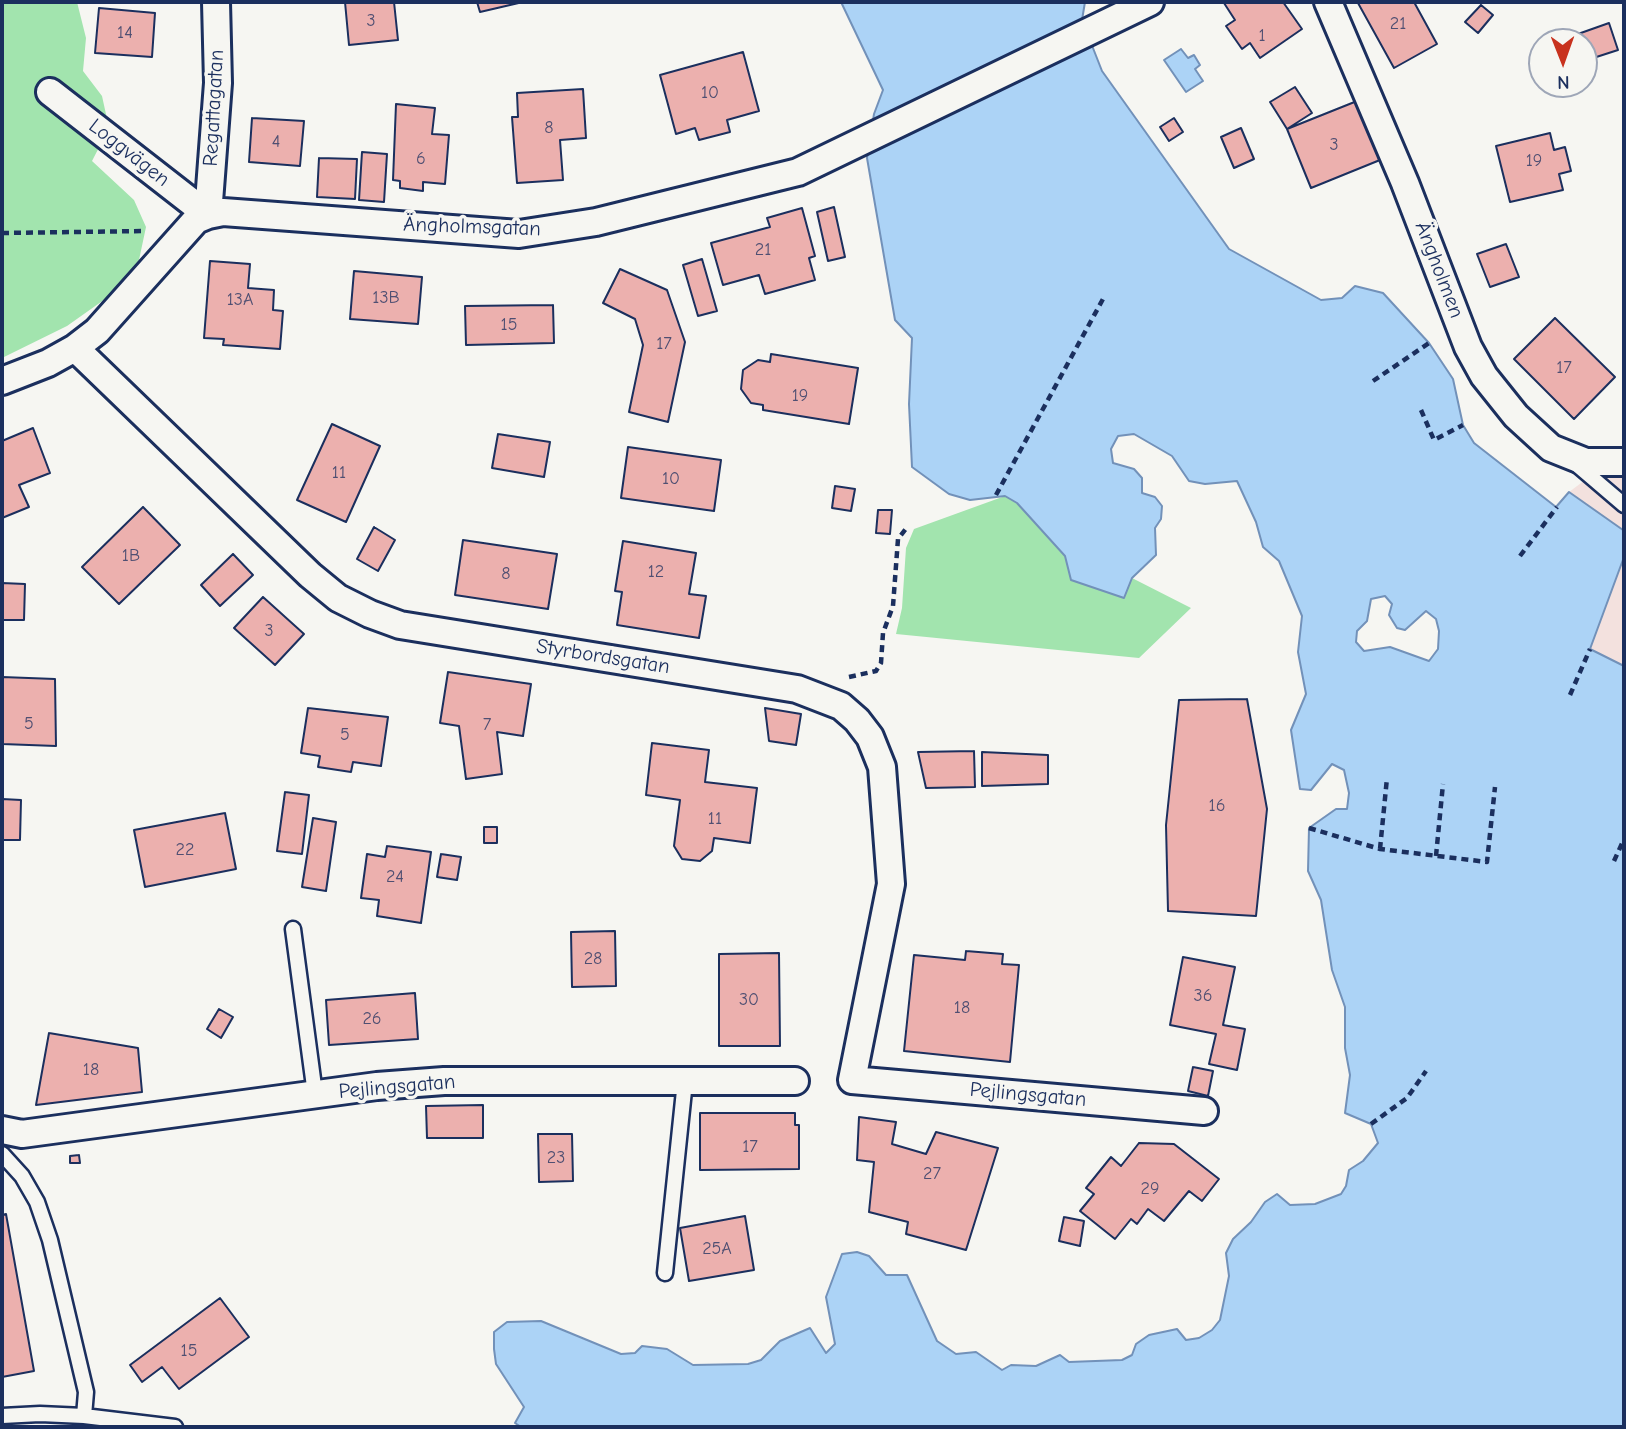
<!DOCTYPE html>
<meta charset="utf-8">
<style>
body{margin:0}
#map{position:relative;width:1626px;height:1429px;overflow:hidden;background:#f6f6f2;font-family:"Comic Neue",sans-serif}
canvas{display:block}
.frame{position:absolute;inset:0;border:4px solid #1b2f5e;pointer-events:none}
.north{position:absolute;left:1528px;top:28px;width:70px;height:70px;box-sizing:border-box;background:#f6f6f2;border:2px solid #9ea6b7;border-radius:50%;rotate:179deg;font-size:19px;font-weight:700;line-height:28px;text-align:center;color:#1b2f5e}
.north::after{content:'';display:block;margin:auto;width:24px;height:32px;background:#c8321e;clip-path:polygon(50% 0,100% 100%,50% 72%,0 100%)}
</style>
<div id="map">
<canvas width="1626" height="1429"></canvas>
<div class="frame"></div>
<div class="north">N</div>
</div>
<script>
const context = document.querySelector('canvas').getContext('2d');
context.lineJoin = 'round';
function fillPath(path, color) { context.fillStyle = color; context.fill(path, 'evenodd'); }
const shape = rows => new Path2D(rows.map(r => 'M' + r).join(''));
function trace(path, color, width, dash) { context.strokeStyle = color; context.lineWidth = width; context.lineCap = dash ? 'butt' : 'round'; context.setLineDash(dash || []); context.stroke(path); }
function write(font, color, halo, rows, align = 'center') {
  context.font = font + ' "Comic Neue",sans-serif'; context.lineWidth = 7; context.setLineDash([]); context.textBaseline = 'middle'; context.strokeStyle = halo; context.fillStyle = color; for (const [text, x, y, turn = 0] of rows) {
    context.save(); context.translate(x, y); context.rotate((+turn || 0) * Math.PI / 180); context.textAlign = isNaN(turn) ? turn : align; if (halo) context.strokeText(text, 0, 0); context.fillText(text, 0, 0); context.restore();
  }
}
const built = shape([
 [1624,451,1624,552,1623,530,1569,492],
 [1624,557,1624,666,1590,649]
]);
const green = shape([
 [2,2,77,2,86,38,83,71,102,96,109,128,92,161,134,200,146,227,139,260,115,292,67,326,2,358],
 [1005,496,1017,503,1066,556,1132,578,1191,608,1139,658,896,634,902,608,906,548,914,529]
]);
const water = shape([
 [841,2,1085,2,1082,20,1102,71,1229,249,1321,300,1342,298,1355,286,1383,293,1429,343,1453,379,1463,425,1474,443,1556,507,1569,492,1623,530,1624,557,1590,649,1624,666,1624,1427,521,1427,515,1423,524,1407,496,1364,494,1349,494,1332,507,1322,541,1321,621,1354,635,1353,642,1346,667,1349,693,1365,748,1364,761,1360,780,1341,810,1328,826,1353,835,1344,826,1297,842,1254,857,1252,869,1256,886,1275,907,1275,937,1341,956,1354,976,1352,1002,1370,1011,1365,1036,1366,1060,1355,1069,1362,1122,1360,1132,1355,1136,1344,1149,1335,1177,1329,1186,1340,1199,1338,1212,1330,1220,1320,1229,1276,1226,1253,1233,1239,1251,1222,1265,1202,1277,1194,1290,1205,1315,1204,1341,1194,1346,1186,1349,1170,1363,1161,1378,1143,1371,1124,1345,1113,1350,1075,1345,1048,1345,1007,1332,970,1321,900,1308,871,1309,828,1336,809,1347,809,1349,793,1344,770,1332,764,1311,790,1300,789,1291,730,1306,694,1298,652,1302,616,1279,561,1263,547,1256,522,1237,481,1205,484,1189,481,1172,456,1134,434,1118,436,1111,449,1113,463,1134,469,1142,478,1142,493,1155,497,1162,506,1161,519,1155,528,1156,555,1132,578,1124,598,1071,580,1065,556,1017,503,1005,496,970,500,949,494,912,467,909,404,912,338,895,320,867,158,874,114,883,90,841,2],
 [1385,596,1392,604,1389,615,1397,628,1405,630,1426,611,1436,619,1439,631,1438,649,1429,661,1390,647,1364,651,1356,642,1357,631,1367,621,1371,599,1385,596],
 [1181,49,1188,58,1194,55,1200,65,1195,69,1203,81,1186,92,1164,60,1181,49]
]);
const building = shape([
 [345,2,394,2,398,40,349,45,345,2],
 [477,2,523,2,480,12,477,2],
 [1226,2,1283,2,1302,29,1260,58,1250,43,1242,49,1226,26,1235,20,1224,3,1226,2],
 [1361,2,1414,2,1437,44,1394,68,1358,3,1361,2],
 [1481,5,1493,15,1478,33,1465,22,1481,5],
 [99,8,155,13,152,57,95,53,99,8],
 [1609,23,1618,50,1584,61,1584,42,1562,42,1561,40,1609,23],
 [743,52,759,111,727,120,730,132,699,140,695,128,676,134,660,75,743,52],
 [1295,87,1312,113,1287,129,1270,102,1295,87],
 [583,89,586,138,560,140,563,180,517,183,512,117,518,117,517,93,583,89],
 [1357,101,1380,160,1311,188,1287,129,1357,101],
 [396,104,435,108,432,134,449,135,445,184,423,182,423,191,400,188,400,181,393,180,396,104],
 [252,118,304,121,300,166,249,162,252,118],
 [1174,118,1183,132,1169,141,1160,127,1174,118],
 [1241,128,1254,159,1234,168,1221,137,1241,128],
 [1550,133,1554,150,1565,147,1571,171,1559,174,1563,190,1510,202,1496,146,1550,133],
 [362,152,387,154,384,202,359,200,362,152],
 [319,158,357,159,355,199,317,197,319,158],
 [834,207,845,257,828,261,817,212,834,207],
 [802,208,815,256,809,258,815,280,765,294,759,275,723,285,711,243,770,227,767,218,802,208],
 [1506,244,1519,277,1490,287,1477,254,1506,244],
 [702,259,717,311,698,316,683,265,702,259],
 [210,261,250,264,248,288,274,290,273,310,283,311,280,349,223,345,224,339,204,338,210,261],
 [620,269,667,290,685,342,668,422,629,412,643,345,635,319,603,303,620,269],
 [354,271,422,277,418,324,350,319,354,271],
 [553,305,554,343,466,345,465,306,553,305],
 [1555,318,1615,377,1574,419,1514,359,1555,318],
 [771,354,858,368,849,424,763,410,763,405,751,403,741,389,743,370,758,360,770,362,771,354],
 [332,424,380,446,346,522,297,500,332,424],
 [33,428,50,473,19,485,29,507,2,518,2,441,33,428],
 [498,434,550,442,544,477,492,468,498,434],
 [628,447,721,460,714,511,621,498,628,447],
 [835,486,855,489,851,511,832,508,835,486],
 [143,507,180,545,119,604,82,567,143,507],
 [878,510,892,510,890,534,876,533,878,510],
 [374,527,395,540,378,571,357,559,374,527],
 [463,540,557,554,548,609,455,595,463,540],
 [623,541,696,553,689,594,706,596,699,638,617,625,622,592,615,591,623,541],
 [233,554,253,575,220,606,201,585,233,554],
 [2,583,25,584,24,620,2,620,2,583],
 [263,597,304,634,275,665,234,628,263,597],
 [448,672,531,684,523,736,497,732,502,774,466,779,459,726,440,723,448,672],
 [2,677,55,679,56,746,2,744,2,677],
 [1247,699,1267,809,1256,916,1168,911,1166,825,1179,700,1247,699],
 [308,708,388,717,381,766,353,762,351,772,318,767,320,756,301,753,308,708],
 [765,708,801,714,796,745,769,741,765,708],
 [652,743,709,750,705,782,757,788,750,843,714,838,712,851,700,861,682,859,674,846,680,800,646,795,652,743],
 [974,751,975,787,926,788,918,752,974,751],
 [982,752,1048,755,1048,784,982,786,982,752],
 [285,792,309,795,302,854,277,851,285,792],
 [2,799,21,800,20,840,2,840,2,799],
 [225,813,236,869,145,887,134,830,225,813],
 [313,818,336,822,326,891,302,887,313,818],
 [484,827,497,827,497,843,484,843,484,827],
 [387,846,431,852,421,923,377,916,379,900,361,898,367,854,385,857,387,846],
 [441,854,461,857,457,880,437,877,441,854],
 [615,931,616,986,572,987,571,932,615,931],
 [966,951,1003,954,1002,964,1019,965,1010,1062,904,1051,914,955,965,960,966,951],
 [779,953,780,1046,719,1046,719,954,779,953],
 [1183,957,1235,967,1223,1025,1245,1029,1237,1070,1209,1064,1216,1034,1170,1025,1183,957],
 [415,993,418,1039,329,1045,326,1000,415,993],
 [219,1009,233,1017,221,1038,207,1029,219,1009],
 [49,1033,138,1048,142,1092,36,1105,49,1033],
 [1193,1067,1213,1071,1208,1096,1188,1091,1193,1067],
 [483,1105,483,1138,427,1138,426,1106,483,1105],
 [700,1113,795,1113,795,1125,799,1125,799,1169,700,1170,700,1113],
 [859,1117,896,1122,892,1144,926,1154,936,1132,998,1148,966,1250,906,1234,908,1222,869,1212,874,1162,857,1160,859,1117],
 [538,1134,572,1134,573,1181,539,1182,538,1134],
 [1139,1143,1174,1144,1219,1179,1202,1201,1189,1191,1164,1221,1148,1209,1137,1224,1131,1219,1115,1239,1080,1211,1094,1194,1086,1188,1111,1157,1121,1166,1139,1143],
 [79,1155,80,1163,70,1163,70,1156,79,1155],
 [6,1214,34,1371,2,1377,2,1215,6,1214],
 [745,1216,754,1270,689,1281,680,1228,745,1216],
 [1064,1217,1084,1221,1080,1246,1059,1241,1064,1217],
 [220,1298,249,1337,179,1389,162,1367,142,1382,130,1365,220,1298]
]);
const path = shape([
 [2,233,144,231],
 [1373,381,1429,343],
 [1421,410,1434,440,1463,425],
 [996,495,1103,299],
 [1520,556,1557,507],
 [849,677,876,671,881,663,883,633,893,606,898,539,908,526],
 [1570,695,1590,649],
 [1309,828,1380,849,1487,862,1495,787],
 [1380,849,1387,778],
 [1436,856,1443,784],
 [1614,861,1624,839],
 [1371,1124,1407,1098,1426,1071]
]);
const lane = shape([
 [1576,464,1624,505],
 [293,929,315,1094],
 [2,1154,22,1176,37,1202,50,1240,86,1392,84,1416],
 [665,1273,685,1081],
 [2,1416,40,1414,84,1416,175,1427]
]);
const street = shape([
 [1328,2,1405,183,1468,347,1484,376,1516,416,1551,448,1586,462,1624,462],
 [50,92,208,215],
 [208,215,218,83,216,2],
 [75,348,310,575,338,598,370,614,400,625,797,689,841,706,857,720,870,737,882,767,891,884,852,1080,1204,1111],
 [2,381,48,363,75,348,97,331,196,220,208,215,223,212,519,234,596,222,798,172,1150,2],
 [2,1130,22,1134,377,1086,444,1081,795,1081]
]);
const numberNames = [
 ["3",371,21],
 ["21",1398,24],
 ["14",125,33],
 ["1",1262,36],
 ["10",710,93],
 ["8",549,128],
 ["4",276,142],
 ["3",1334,145],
 ["6",421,159],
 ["19",1534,161],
 ["21",763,250],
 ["13B",386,298],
 ["13A",240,300],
 ["15",509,325],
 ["17",664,344],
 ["17",1564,368],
 ["19",800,396],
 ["11",339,473],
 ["10",671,479],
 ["1B",131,556],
 ["12",656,572],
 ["8",506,574],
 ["3",269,631],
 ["5",29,724],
 ["7",487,725],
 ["5",345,735],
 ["16",1217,806],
 ["11",715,819],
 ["22",185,850],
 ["24",395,877],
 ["28",593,959],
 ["36",1203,996],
 ["30",749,1000],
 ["18",962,1008],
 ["26",372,1019],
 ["18",91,1070],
 ["17",750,1147],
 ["23",556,1158],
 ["27",932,1174],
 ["29",1150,1189],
 ["25A",717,1249],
 ["15",189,1351]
];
const streetNames = [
 ["Regattagatan",214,108,-87],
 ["Loggvägen",129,153,38],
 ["Ängholmsgatan",472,227,2],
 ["Ängholmen",1439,270,69],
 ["Styrbordsgatan",603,657,9],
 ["Pejlingsgatan",397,1087,-5],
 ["Pejlingsgatan",1028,1095,5]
];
fillPath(built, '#f3e1de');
fillPath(green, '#a2e4ae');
fillPath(water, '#acd3f6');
trace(water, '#7291b9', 2);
fillPath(building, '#ecb0ae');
trace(building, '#1b2f5e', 2);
trace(lane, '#1b2f5e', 19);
trace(street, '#1b2f5e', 32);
trace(path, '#1b2f5e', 4.5, [7, 5]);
trace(lane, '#f6f6f2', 14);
trace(street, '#f6f6f2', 26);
write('18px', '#4f4f72', null, numberNames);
write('21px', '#1b2f5e', '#f6f6f2', streetNames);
</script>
